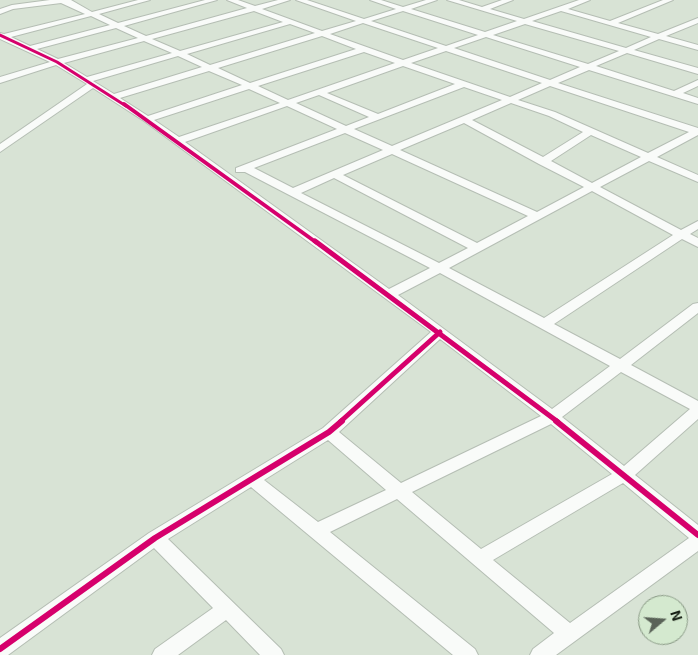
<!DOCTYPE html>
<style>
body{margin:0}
#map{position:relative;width:698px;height:655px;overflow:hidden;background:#d8e3d5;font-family:"Exo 2",sans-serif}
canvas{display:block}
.north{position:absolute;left:638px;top:595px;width:50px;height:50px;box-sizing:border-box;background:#d4e9cf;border:1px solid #889884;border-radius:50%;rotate:72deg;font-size:14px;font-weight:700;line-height:20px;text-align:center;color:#161e14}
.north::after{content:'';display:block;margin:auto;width:18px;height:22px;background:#5a6358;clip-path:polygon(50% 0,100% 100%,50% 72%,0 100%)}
</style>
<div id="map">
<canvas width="698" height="655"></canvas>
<div class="north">N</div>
</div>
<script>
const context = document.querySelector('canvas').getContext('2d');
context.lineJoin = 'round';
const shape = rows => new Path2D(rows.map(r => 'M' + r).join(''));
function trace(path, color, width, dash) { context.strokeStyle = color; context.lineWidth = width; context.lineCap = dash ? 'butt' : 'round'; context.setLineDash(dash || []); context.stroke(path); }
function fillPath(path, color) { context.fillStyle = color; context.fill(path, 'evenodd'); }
const minor = shape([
 [50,0,71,0,92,12,138,0,150,0,99,14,118,23,205,0,217,0,124,26,146,36,247,8,227,0,238,0,255,6,278,0,290,0,262,9,322,31,356,21,296,0,307,0,364,19,396,9,370,0,381,0,403,7,426,0,437,0,411,9,485,32,517,21,447,0,459,0,482,7,502,0,513,0,490,9,524,19,579,0,590,0,568,9,610,21,663,0,673,0,618,23,658,34,698,18,698,23,666,36,698,45,698,50,659,39,634,50,698,68,698,74,627,53,596,66,674,91,698,80,698,86,683,93,698,98,698,104,589,70,558,83,698,128,698,135,657,157,698,175,698,182,649,161,600,187,681,230,698,221,698,229,690,234,698,238,698,247,682,239,554,324,620,359,693,304,698,303,698,313,631,365,698,401,698,419,635,475,698,525,698,551,556,655,530,655,533,649,554,633,397,499,330,532,475,649,478,655,453,655,251,487,168,539,281,649,284,655,260,655,226,620,178,655,152,655,155,649,213,608,154,548,8,655,0,655,0,638,149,533,323,428,431,332,144,121,93,88,0,152,0,144,87,84,56,65,0,83,0,77,50,62,0,39,0,33,4,34,85,14,61,3,13,9,0,14,0,9,12,5,50,0],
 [254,11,283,22,180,51,152,39,254,11],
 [403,11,478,35,446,46,371,21,403,11],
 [561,11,651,37,626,48,532,21,561,11],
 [91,16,110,25,30,46,11,37,91,16],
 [363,23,438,48,403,60,330,34,363,23],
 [290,24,315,33,210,65,187,54,290,24],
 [525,24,619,51,588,64,493,35,525,24],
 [116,28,138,38,58,59,37,49,116,28],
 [322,36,356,49,250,83,218,68,322,36],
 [486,37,580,67,550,80,454,48,486,37],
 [144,41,172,53,87,77,64,63,144,41],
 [446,51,542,83,510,97,411,63,446,51],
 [364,52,395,63,288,100,258,86,364,52],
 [178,56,202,67,114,94,93,81,178,56],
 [403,66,455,84,378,114,327,93,403,66],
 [209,71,242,85,148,116,120,98,209,71],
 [550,86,689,132,648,153,555,112,518,100,550,86],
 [464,87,502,100,392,146,354,129,464,87],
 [249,89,280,103,179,137,154,120,249,89],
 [319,95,369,117,346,126,296,103,319,95],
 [511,103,549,116,583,132,543,157,472,120,511,103],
 [287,106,337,129,236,168,236,172,245,172,430,268,389,289,185,142,287,106],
 [464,123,539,164,584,187,537,212,400,150,464,123],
 [345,133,383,150,293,188,254,168,345,133],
 [591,135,641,157,592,183,551,161,591,135],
 [392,154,528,216,477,243,343,175,392,154],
 [334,178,468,248,439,263,301,193,334,178],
 [592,191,673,235,544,318,449,268,592,191],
 [440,273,610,366,552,409,398,295,440,273],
 [440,339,541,416,401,483,339,432,440,339],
 [621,372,690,409,624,466,562,417,621,372],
 [551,424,612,474,481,549,412,492,551,424],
 [328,440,386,490,318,522,264,480,328,440],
 [623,483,689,538,570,623,493,560,623,483]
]);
const cyclewayFar3 = shape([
 [0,35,57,62,126,106]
]);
const cyclewayFar2 = shape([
 [124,104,317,243]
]);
const cyclewayFar1 = shape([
 [315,241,558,422],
 [340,422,440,332]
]);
const cycleway = shape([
 [556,421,698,535],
 [0,649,155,538,329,432,342,421]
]);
trace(minor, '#b5beb4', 2);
fillPath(minor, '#f9fbf9');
trace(cyclewayFar3, '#d6006c', 3);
trace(cyclewayFar2, '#d6006c', 4);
trace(cyclewayFar1, '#d6006c', 5);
trace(cycleway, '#d6006c', 6);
</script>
